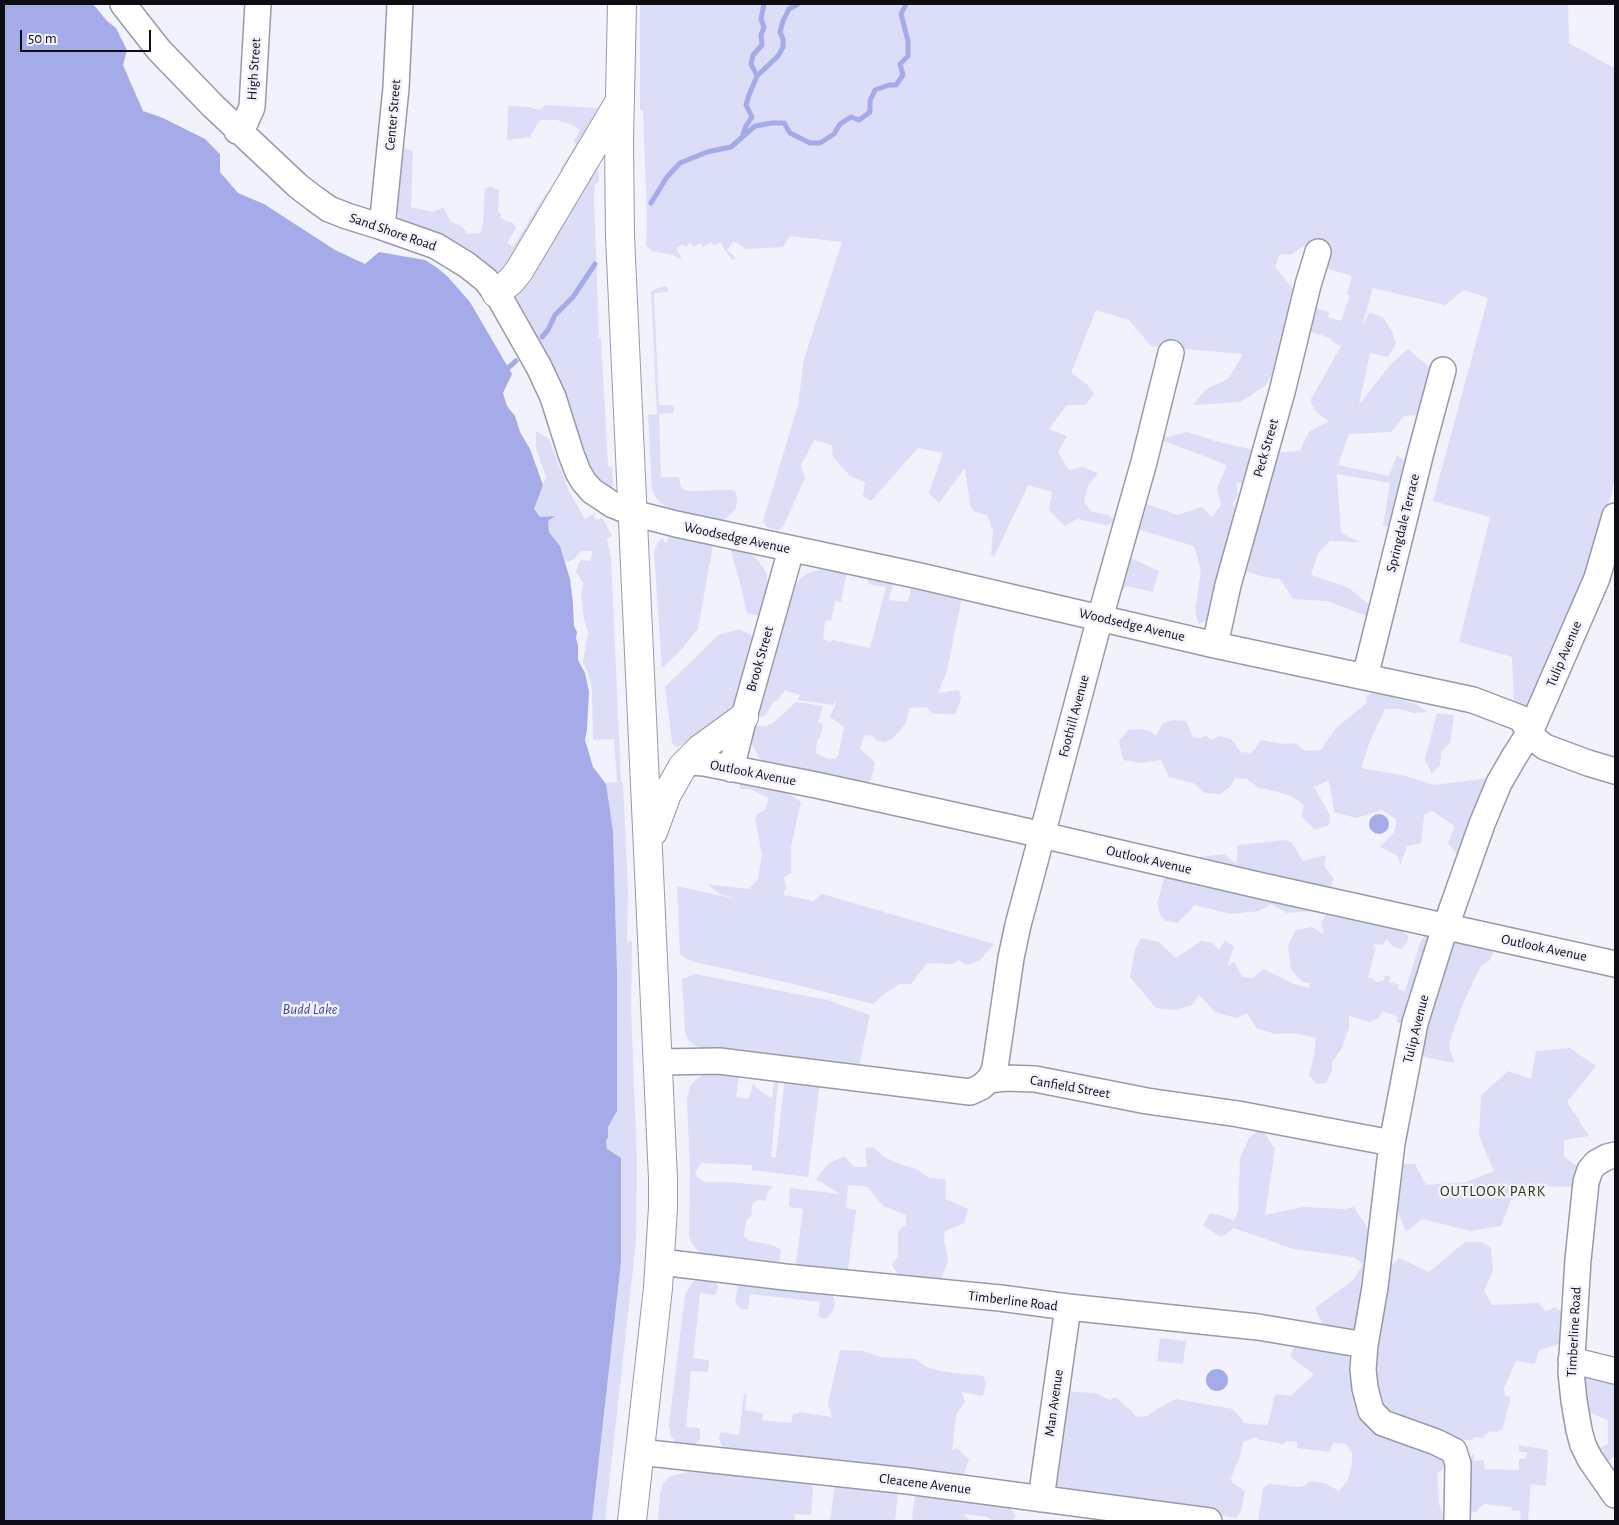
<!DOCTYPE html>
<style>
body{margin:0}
#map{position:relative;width:1619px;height:1525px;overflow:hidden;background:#f1f2fc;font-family:"Alegreya Sans",sans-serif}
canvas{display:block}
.frame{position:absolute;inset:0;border:5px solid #0d0d13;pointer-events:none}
.scale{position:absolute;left:20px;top:30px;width:131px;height:22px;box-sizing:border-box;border:2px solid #0d0d13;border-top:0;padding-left:6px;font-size:15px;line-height:18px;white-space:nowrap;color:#0d0d13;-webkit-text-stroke:4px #f1f2fc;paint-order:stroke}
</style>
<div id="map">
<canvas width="1619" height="1525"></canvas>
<div class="frame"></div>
<div class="scale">50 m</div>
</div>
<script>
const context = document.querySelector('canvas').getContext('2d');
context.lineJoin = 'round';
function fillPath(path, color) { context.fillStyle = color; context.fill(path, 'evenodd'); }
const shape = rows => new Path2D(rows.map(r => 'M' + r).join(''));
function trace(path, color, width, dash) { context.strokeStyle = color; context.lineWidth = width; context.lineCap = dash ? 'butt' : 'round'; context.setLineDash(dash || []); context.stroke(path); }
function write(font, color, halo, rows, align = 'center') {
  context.font = font + ' "Alegreya Sans",sans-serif'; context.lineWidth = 5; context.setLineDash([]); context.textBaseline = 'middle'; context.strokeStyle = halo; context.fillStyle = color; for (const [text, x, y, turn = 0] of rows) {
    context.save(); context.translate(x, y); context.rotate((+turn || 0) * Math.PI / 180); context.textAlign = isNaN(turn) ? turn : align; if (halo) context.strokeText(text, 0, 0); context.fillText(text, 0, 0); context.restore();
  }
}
const green = shape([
 [640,4,1568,4,1569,43,1612,67,1615,67,1615,479,1600,535,1581,592,1529,709,1514,704,1512,657,1459,642,1490,517,1433,501,1488,298,1464,290,1445,305,1373,288,1362,325,1370,312,1384,318,1392,332,1396,343,1388,357,1370,353,1359,405,1390,365,1408,349,1430,368,1417,415,1404,416,1391,432,1349,434,1338,465,1389,476,1397,455,1408,464,1393,527,1383,526,1390,483,1337,474,1341,533,1359,542,1330,541,1318,553,1311,575,1349,588,1374,609,1372,618,1327,601,1293,599,1280,579,1264,577,1245,571,1244,550,1274,453,1300,451,1309,432,1329,421,1317,413,1310,401,1341,346,1334,343,1330,338,1308,331,1315,308,1329,312,1328,317,1341,321,1350,295,1347,294,1352,276,1328,269,1325,262,1327,254,1303,246,1291,255,1280,254,1275,267,1295,291,1278,366,1265,386,1240,402,1193,405,1206,389,1228,379,1243,354,1151,346,1129,320,1096,310,1071,373,1087,384,1094,394,1085,405,1067,405,1049,429,1067,436,1058,452,1069,470,1083,467,1098,473,1088,486,1084,502,1092,512,1108,515,1117,522,1106,525,1077,519,1065,526,1049,510,1052,492,1028,485,994,557,991,554,993,531,987,515,973,511,970,504,965,468,939,503,929,493,943,453,918,448,871,501,863,497,865,482,850,476,833,457,832,445,814,440,801,465,805,478,783,527,779,530,768,528,763,521,798,405,804,359,842,242,790,236,783,247,746,249,734,241,727,250,736,258,733,260,731,259,720,242,714,246,711,242,703,247,701,243,693,247,691,243,685,247,683,244,676,248,681,257,680,259,673,255,652,251,646,246,647,218,643,110,640,110],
 [545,105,598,108,596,115,562,174,560,170,576,144,574,141,580,130,572,125,557,120,542,120,539,121,530,137,507,140,508,106,528,107,540,110],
 [400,146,413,152,411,207,433,212,443,207,451,222,461,226,468,234,481,233,483,223,485,189,492,186,499,191,498,213,501,213,500,218,508,222,513,223,515,225,516,228,507,243,513,247,546,193,551,191,511,268,501,272,493,271,417,227,400,220,395,203],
 [595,166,598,169,599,182,595,184,594,199,599,338,601,338,608,466,612,467,613,486,610,488,599,481,589,465,568,403,515,301,515,297,590,169],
 [665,286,668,288,668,292,654,293,659,405,673,405,674,408,673,413,659,414,661,477,679,477,681,488,688,491,731,490,735,491,737,497,736,508,733,512,723,521,669,509,663,505,656,498,652,490,648,415,657,414,651,292,658,288],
 [536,431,549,439,569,491,585,519,596,513,594,517,597,520,601,518,605,523,612,536,607,539,611,559,621,782,623,782,628,890,627,942,632,941,631,1008,637,1161,636,1242,605,1521,592,1521,621,1262,606,1142,608,1137,608,1127,617,1111,617,971,613,831,605,783,617,782,614,739,593,740,592,689,588,673,583,662,588,633,584,618,581,594,583,583,576,572,579,563,582,560,590,561,593,551,581,551,575,558,569,562,565,561,560,546,549,532,548,521,554,516,540,517,533,509,546,477,536,448],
 [1187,432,1215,441,1258,451,1250,484,1236,483,1238,495,1232,505,1241,515,1207,620,1199,624,1195,612,1201,570,1194,546,1140,530,1131,558,1159,571,1153,592,1127,586,1111,602,1139,501,1177,515,1202,507,1212,517,1221,505,1217,488,1227,465,1159,439],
 [663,537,664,542,667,542,668,537,672,537,713,545,698,629,681,650,662,668,654,552,658,542],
 [730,548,750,553,756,558,766,572,768,585,759,616,747,613,740,583],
 [820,570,847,571,841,602,835,601,831,621,827,620,825,622,823,639,830,642,832,640,870,648,886,587,869,584,865,575,894,580,889,600,908,602,912,584,962,597,947,671,938,693,959,690,961,699,955,714,936,714,930,712,927,707,909,708,908,716,904,726,892,739,884,742,877,741,871,735,864,736,860,749,875,762,871,779,864,787,765,763,759,757,752,744,751,738,753,729,757,726,765,726,773,723,796,702,823,706,818,722,823,724,820,738,818,738,815,753,828,759,836,758,838,756,844,727,830,717,836,703,836,700,833,705,798,700,800,695,785,690,778,700,774,701,766,715,761,717,758,716,792,589,802,577,810,572],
 [740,629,754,637,732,713,689,741,678,747,674,746,672,742,665,687,718,635],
 [1374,692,1416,704,1428,712,1413,713,1400,709,1385,709,1370,741,1361,768,1402,775,1434,785,1490,778,1460,858,1448,843,1455,826,1432,811,1424,815,1421,843,1407,846,1400,865,1398,856,1380,847,1394,832,1396,825,1396,819,1382,810,1356,818,1334,812,1329,780,1314,787,1330,815,1329,825,1315,830,1301,816,1304,805,1293,797,1276,791,1259,788,1247,779,1235,778,1229,788,1220,794,1205,793,1193,783,1169,777,1161,760,1141,763,1123,760,1119,741,1128,730,1140,729,1150,731,1156,736,1163,723,1174,720,1186,721,1193,737,1199,738,1206,736,1212,740,1218,736,1231,739,1241,752,1252,753,1261,740,1285,744,1296,743,1305,751,1321,750,1336,728,1367,703,1366,696],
 [1437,713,1454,715,1450,743,1441,752,1440,765,1432,774,1425,759],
 [742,783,788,793,801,802,791,846,791,873,784,877,786,887,783,895,814,901,822,894,994,944,979,961,966,965,959,960,952,964,927,963,911,984,900,984,884,994,873,1004,785,982,695,962,685,958,680,954,677,886,735,899,718,893,707,884,749,889,758,879,762,854,755,819,758,813,765,810,769,798,750,789,740,789,740,784],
 [1285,840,1291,842,1303,861,1326,855,1324,866,1334,879,1328,895,1315,911,1287,913,1271,904,1259,911,1231,914,1194,905,1189,912,1177,923,1166,921,1160,915,1157,904,1164,878,1188,876,1191,865,1200,857,1224,854,1236,864,1238,845],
 [1330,911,1401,930,1408,936,1407,943,1401,949,1392,946,1387,939,1382,945,1374,944,1372,950,1376,946,1368,977,1374,979,1374,981,1380,982,1381,980,1384,981,1385,975,1390,977,1389,982,1399,985,1398,989,1405,991,1421,940,1424,937,1426,931,1430,934,1405,1026,1397,1022,1398,1017,1382,1011,1379,1018,1370,1022,1349,1016,1349,1028,1342,1048,1332,1062,1332,1070,1326,1083,1316,1084,1309,1075,1314,1056,1316,1038,1294,1033,1275,1034,1256,1028,1247,1013,1236,1018,1215,1012,1199,995,1192,1005,1176,1010,1156,1008,1130,977,1135,949,1141,938,1159,942,1176,958,1201,941,1213,943,1219,950,1225,940,1234,947,1227,967,1234,961,1242,977,1253,978,1263,969,1294,984,1309,988,1311,983,1302,982,1291,969,1288,945,1296,930,1312,927,1324,934,1321,922],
 [1457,939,1492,947,1493,953,1490,960,1481,966,1465,999,1452,1034,1449,1045,1454,1063,1415,1055,1448,945],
 [695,974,827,1000,870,1015,858,1071,743,1057,697,1047,688,1040,685,1032,682,979],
 [1570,1048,1596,1066,1567,1102,1589,1136,1564,1140,1564,1156,1580,1169,1575,1187,1543,1186,1511,1200,1501,1226,1470,1231,1422,1219,1406,1232,1393,1199,1401,1164,1415,1164,1426,1185,1466,1182,1494,1171,1479,1136,1481,1095,1508,1071,1531,1079,1536,1051],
 [740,1070,736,1097,749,1099,753,1084,761,1092,772,1098,774,1082,778,1083,771,1157,776,1157,785,1075,820,1082,808,1177,752,1170,752,1165,701,1163,695,1173,698,1178,705,1182,727,1182,773,1186,768,1192,765,1201,759,1200,754,1202,752,1206,751,1212,752,1215,746,1221,744,1234,745,1237,750,1241,773,1245,781,1250,779,1265,705,1256,696,1249,690,1240,689,1234,690,1173,687,1099,689,1091,690,1086,698,1078,705,1074,711,1072],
 [1261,1128,1275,1149,1265,1215,1304,1207,1344,1209,1354,1207,1372,1235,1358,1334,1325,1329,1315,1308,1353,1280,1363,1264,1353,1257,1293,1249,1234,1228,1221,1237,1203,1225,1210,1213,1223,1216,1234,1221,1238,1212,1240,1158,1249,1138],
 [873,1147,884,1157,902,1165,916,1169,929,1178,945,1179,946,1199,968,1209,964,1223,945,1231,944,1241,948,1260,940,1282,903,1282,892,1265,898,1256,898,1232,906,1224,906,1215,883,1206,868,1187,848,1185,846,1208,856,1210,847,1277,795,1271,803,1209,789,1207,790,1188,840,1194,816,1179,828,1164,844,1156,854,1167,867,1167,865,1148],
 [1465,1242,1482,1242,1491,1248,1493,1271,1484,1291,1492,1305,1538,1303,1546,1311,1556,1307,1566,1316,1563,1343,1539,1350,1535,1364,1516,1361,1504,1388,1505,1396,1511,1397,1502,1430,1498,1430,1497,1433,1490,1431,1484,1436,1485,1438,1474,1437,1472,1440,1465,1440,1457,1445,1393,1417,1380,1404,1375,1390,1375,1363,1389,1268,1399,1258,1429,1272],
 [700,1279,714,1280,717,1284,718,1288,716,1294,713,1295,700,1293,693,1358,709,1360,708,1372,691,1371,686,1427,698,1428,700,1430,700,1440,694,1445,675,1442,671,1436,669,1425,685,1295,690,1286,694,1281],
 [739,1283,829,1292,833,1295,835,1303,833,1310,827,1318,823,1319,818,1316,820,1302,750,1294,748,1309,741,1309,737,1305,735,1300],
 [1160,1338,1186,1341,1183,1364,1157,1361],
 [1297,1340,1332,1344,1354,1362,1356,1404,1446,1456,1446,1465,1437,1474,1439,1504,1442,1513,1448,1521,1258,1521,1263,1488,1269,1484,1297,1487,1304,1486,1310,1481,1325,1483,1339,1491,1348,1480,1352,1463,1352,1453,1346,1444,1333,1443,1329,1452,1297,1448,1297,1442,1286,1441,1284,1444,1260,1440,1256,1437,1243,1442,1240,1456,1231,1478,1232,1482,1245,1491,1241,1511,1236,1518,1202,1512,1142,1507,1054,1488,1062,1391,1095,1393,1110,1400,1115,1397,1124,1404,1125,1407,1131,1410,1136,1417,1148,1416,1157,1409,1176,1399,1233,1409,1243,1421,1243,1423,1266,1425,1268,1424,1275,1394,1291,1396,1314,1374,1290,1357],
 [840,1350,862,1351,881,1357,916,1359,928,1368,946,1372,983,1376,986,1384,983,1396,962,1392,965,1402,956,1415,952,1450,957,1448,969,1460,964,1474,947,1479,727,1449,722,1446,719,1438,721,1432,739,1435,744,1394,747,1394,745,1410,763,1413,762,1420,791,1423,793,1413,798,1414,799,1412,832,1417,828,1404],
 [1580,1370,1615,1378,1615,1456,1607,1462,1592,1452,1608,1444,1608,1420,1588,1412],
 [1519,1445,1548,1450,1546,1486,1531,1484,1528,1521,1520,1521,1521,1511,1512,1510,1511,1507,1485,1504,1480,1507,1477,1512,1462,1511,1468,1458,1471,1457,1474,1453,1474,1461,1484,1460,1485,1469,1519,1470,1519,1459,1526,1459,1527,1452,1519,1452],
 [689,1472,740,1474,809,1483,812,1486,813,1490,811,1513,809,1515,795,1514,794,1521,658,1521,660,1493,664,1482,670,1476],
 [835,1485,898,1492,895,1521,839,1521,830,1520],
 [923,1494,1008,1505,1016,1517,1011,1521,993,1521,987,1517,963,1514,971,1521,913,1521,912,1515,915,1496]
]);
const water = shape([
 [4,4,93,4,107,21,116,28,127,50,123,65,143,111,163,118,205,139,220,154,220,172,238,193,264,204,335,250,365,264,379,252,425,260,436,267,447,276,470,302,512,374,503,393,507,406,515,416,520,432,530,449,543,485,534,509,540,517,555,516,548,521,549,532,560,546,570,579,573,603,574,626,577,632,576,638,578,646,578,660,585,673,589,692,587,729,585,740,593,767,606,784,613,831,617,971,617,1111,608,1127,608,1137,606,1142,607,1149,621,1158,621,1262,592,1521,4,1521],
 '1369 824a10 10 0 1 1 20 0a10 10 0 1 1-20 0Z',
 '1206 1380a11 11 0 1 1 22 0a11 11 0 1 1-22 0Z'
]);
const stream = shape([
 [757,76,751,64,753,55,762,45,761,35,764,27,761,19,764,4],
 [743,134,746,126,752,117,746,105,749,95,757,76,778,56,783,47,783,39,780,32,783,21,789,9,798,4],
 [651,203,667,177,680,163,707,152,731,147,755,126,772,123,784,123,790,133,810,143,820,143,834,134,840,124,851,117,859,120,870,112,870,101,875,90,889,85,896,85,903,75,900,64,908,56,908,41,901,14,906,4],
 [542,337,548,330,555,315,573,297,595,264],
 [508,368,516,361]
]);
const minor = shape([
 [123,4,159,50,213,106,298,186,315,199,329,209,347,216,382,227,436,246,467,265,486,280,501,300,539,367,553,397,571,454,578,472,584,482,592,491,613,505,633,513,676,524,920,576,1215,645,1473,700,1520,718,1536,740,1545,747,1588,763,1615,771],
 [237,131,245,123,252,107,258,4],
 [382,227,396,88,400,4],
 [1215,645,1228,585,1282,392,1308,285,1318,252],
 [1365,677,1421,452,1443,370],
 [683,766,692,762,704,763,816,785,1012,828,1262,886,1615,964],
 [731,769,744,717,791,550],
 [659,1062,719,1061,970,1092,981,1087,989,1080,1005,1078,1035,1079,1147,1101,1238,1114,1392,1143],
 [989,1080,994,1071,996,1061,1011,958,1018,925,1100,618,1144,462,1171,353],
 [1615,1155,1607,1157,1596,1163,1590,1170,1586,1182,1578,1260,1571,1372,1574,1401,1579,1430,1583,1445,1590,1459,1615,1495],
 [661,1262,785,1277,1000,1298,1068,1307,1258,1327,1365,1345],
 [1571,1360,1615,1371],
 [639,1452,908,1481,1209,1521],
 [1041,1499,1068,1307],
 [1457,1521,1458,1464,1454,1451,1436,1442,1383,1423,1371,1411,1365,1388,1363,1369,1365,1345,1375,1287,1392,1143,1415,1023,1441,940,1482,824,1499,783,1514,757,1530,732,1597,578,1615,516]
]);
const major = shape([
 [622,4,619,141,620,236,663,1179,663,1207,658,1288,632,1521],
 [496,293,511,281,519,271,620,101],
 [653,832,667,794,683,766,700,749,744,717]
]);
const streetNames = [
 ["High Street",254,69,-86],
 ["Center Street",393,115,-85],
 ["Sand Shore Road",393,232,19],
 ["Peck Street",1266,448,-74],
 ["Springdale Terrace",1403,523,-76],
 ["Woodsedge Avenue",737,538,12],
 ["Woodsedge Avenue",1132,625,13],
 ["Tulip Avenue",1564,654,-67],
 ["Brook Street",760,659,-74],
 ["Foothill Avenue",1074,716,-75],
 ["Outlook Avenue",753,773,11],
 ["Outlook Avenue",1149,860,13],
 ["Outlook Avenue",1544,948,12],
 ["Tulip Avenue",1416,1029,-76],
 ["Canfield Street",1070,1087,10],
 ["Timberline Road",1013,1301,7],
 ["Timberline Road",1574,1332,-87],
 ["Man Avenue",1054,1403,-82],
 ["Cleacene Avenue",925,1484,7]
];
const waterNames = [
 ["Budd Lake",310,1009]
];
const neighbourhoodNames = [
 ["OUTLOOK PARK",1493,1191]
];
fillPath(green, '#dbdef6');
fillPath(water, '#a5abe8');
trace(stream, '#a5abe8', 5);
trace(minor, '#989aa9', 28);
trace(major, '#989aa9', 30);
trace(minor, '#fff', 25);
trace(major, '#fff', 28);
write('14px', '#0d0d13', '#f1f2fc', streetNames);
write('italic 15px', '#484992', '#f1f2fc', waterNames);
context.letterSpacing = '1px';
write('15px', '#243904', '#f1f2fc', neighbourhoodNames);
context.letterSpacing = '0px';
</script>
